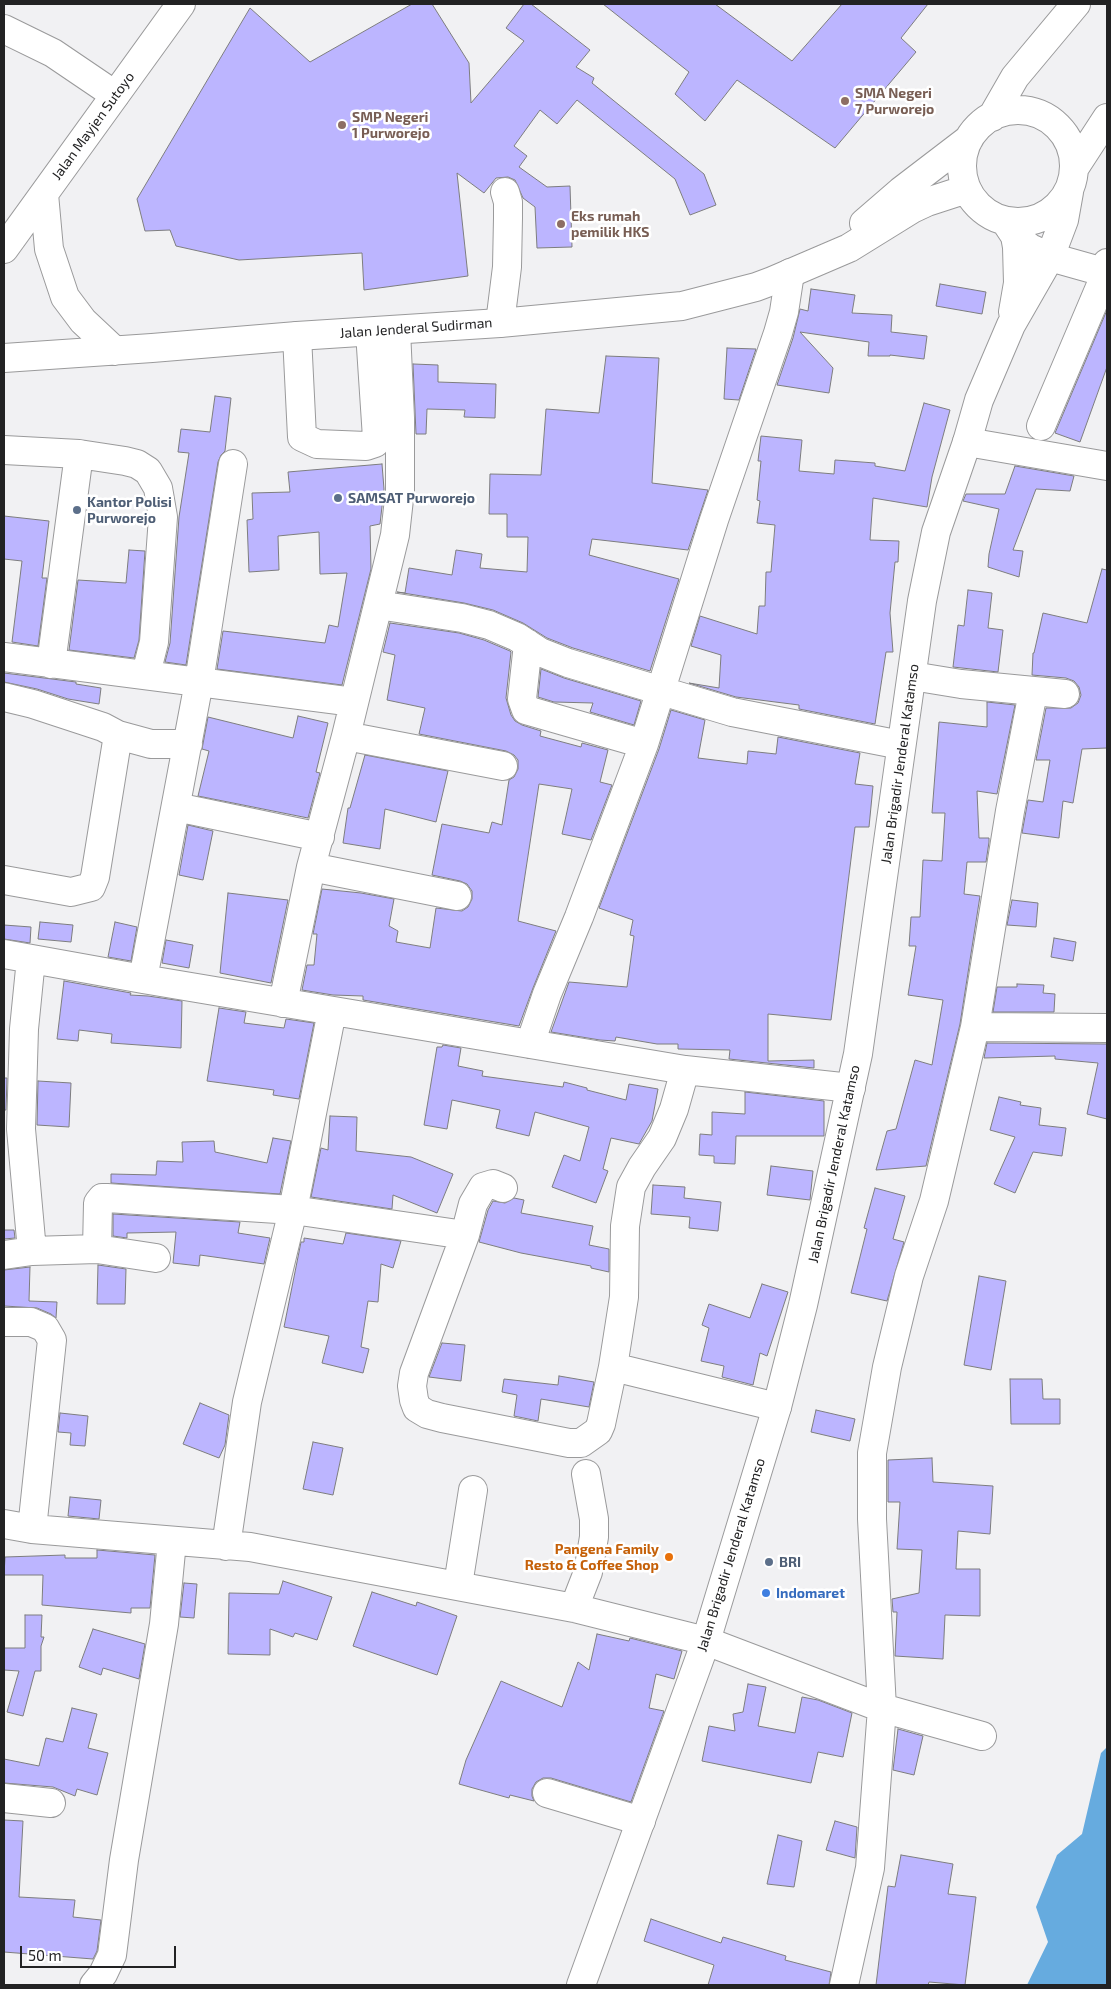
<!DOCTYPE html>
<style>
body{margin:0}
#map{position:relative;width:1111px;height:1989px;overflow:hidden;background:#f1f1f3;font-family:"Exo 2",sans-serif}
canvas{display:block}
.frame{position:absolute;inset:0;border:5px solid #222223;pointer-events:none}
.scale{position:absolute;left:20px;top:1946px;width:156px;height:22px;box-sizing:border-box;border:2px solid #222223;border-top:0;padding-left:6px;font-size:15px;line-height:18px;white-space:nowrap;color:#222223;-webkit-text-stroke:4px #fff;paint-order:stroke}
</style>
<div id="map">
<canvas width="1111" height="1989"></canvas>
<div class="frame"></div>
<div class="scale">50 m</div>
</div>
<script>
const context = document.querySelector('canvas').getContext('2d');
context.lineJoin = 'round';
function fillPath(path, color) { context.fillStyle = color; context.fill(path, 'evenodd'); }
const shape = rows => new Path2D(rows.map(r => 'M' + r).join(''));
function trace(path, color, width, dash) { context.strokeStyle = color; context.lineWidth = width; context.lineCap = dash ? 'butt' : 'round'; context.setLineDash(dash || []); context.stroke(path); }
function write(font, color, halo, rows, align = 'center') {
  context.font = font + ' "Exo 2",sans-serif'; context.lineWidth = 5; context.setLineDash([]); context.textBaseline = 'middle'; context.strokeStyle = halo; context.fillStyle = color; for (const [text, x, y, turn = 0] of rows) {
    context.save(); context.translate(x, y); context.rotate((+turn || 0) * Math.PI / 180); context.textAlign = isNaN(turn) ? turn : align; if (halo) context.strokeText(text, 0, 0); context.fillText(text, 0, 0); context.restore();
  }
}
const water = shape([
 [1107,1747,1107,1985,1027,1985,1048,1942,1036,1907,1057,1855,1082,1834,1101,1753]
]);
const building = shape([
 [412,4,432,4,469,63,471,103,524,41,506,28,524,4,531,4,590,50,576,67,594,78,592,83,704,174,716,205,690,215,675,179,577,100,557,124,540,110,514,146,527,156,519,167,547,187,570,186,572,247,537,248,535,207,523,198,515,180,508,177,496,178,484,193,457,173,468,276,364,290,362,253,239,260,176,246,170,230,145,231,137,199,250,8,310,62,412,4],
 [603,4,715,4,792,61,842,4,928,4,901,38,916,52,835,148,737,80,705,121,675,94,689,72,603,4],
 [940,284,986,292,982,314,936,306,940,284],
 [811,289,855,295,852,313,892,315,891,332,927,336,924,359,890,355,890,356,868,356,869,342,800,332,833,368,829,393,777,385,793,338,800,309,808,311,811,289],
 [1107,310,1107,367,1080,442,1055,433,1107,310],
 [727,348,756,349,739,400,724,399,727,348],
 [606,356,659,358,652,483,708,490,688,550,592,539,589,555,679,579,650,671,573,648,547,638,523,623,493,610,464,603,397,592,405,593,409,568,452,575,456,550,482,554,480,568,527,572,528,537,507,537,507,514,489,514,490,474,541,475,546,409,599,413,606,356],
 [413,364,438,365,438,382,496,384,495,418,464,417,465,410,427,409,426,434,416,434,413,364],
 [215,396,231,398,225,451,221,455,218,462,186,665,165,662,170,643,179,517,189,453,178,452,181,429,210,432,215,396],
 [924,403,950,410,932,477,927,507,873,498,870,540,899,541,898,562,895,562,890,613,893,652,886,652,875,724,799,709,799,705,736,697,689,683,719,688,721,655,691,646,700,616,757,634,759,606,765,606,766,572,771,572,775,525,757,523,760,501,757,500,761,461,758,461,761,436,802,440,799,471,834,474,835,460,875,463,875,466,905,471,924,403],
 [382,464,384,489,380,524,370,526,371,569,342,685,217,669,223,631,325,643,329,625,338,627,347,573,320,574,319,532,278,536,279,570,249,572,247,520,253,519,252,493,290,492,288,472,382,464],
 [1015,466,1074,476,1070,491,1036,489,1013,550,1023,551,1019,577,988,567,989,554,999,509,963,501,966,494,1005,494,1015,466],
 [4,516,49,521,42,578,47,578,38,646,12,642,22,561,4,559,4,516],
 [129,550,145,551,139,640,134,658,69,650,78,580,126,583,129,550],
 [1102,569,1107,570,1107,748,1082,749,1073,803,1063,801,1059,838,1022,833,1028,800,1043,802,1050,760,1036,760,1046,708,1071,708,1078,703,1081,695,1079,687,1074,681,1066,678,1032,675,1033,653,1034,653,1043,613,1087,623,1102,569],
 [968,590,992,593,988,628,1003,630,998,672,953,667,958,625,964,626,968,590],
 [390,623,459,633,484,640,510,651,511,652,506,698,511,715,515,721,522,725,541,731,540,736,581,747,582,743,608,750,600,782,612,785,591,840,562,834,572,789,539,784,518,921,556,931,533,988,519,1026,363,1000,363,996,333,995,302,990,307,965,314,965,317,934,313,934,322,889,361,893,394,899,389,926,398,931,396,942,430,948,436,908,462,911,468,907,472,899,472,891,467,884,460,881,432,875,442,824,489,833,492,822,502,825,509,780,514,777,518,769,518,760,514,755,506,751,419,734,425,708,387,700,395,655,383,652,390,623],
 [541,669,564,678,641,701,634,725,590,712,593,703,554,702,538,697,541,669],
 [4,673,76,682,76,684,101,688,99,704,68,699,37,689,4,682,4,673],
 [987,702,1015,705,997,794,977,791,979,838,989,838,989,842,986,862,967,862,964,894,980,896,960,1024,926,1166,876,1170,887,1131,896,1129,915,1060,932,1065,943,1000,908,995,916,946,909,946,911,917,920,917,923,860,942,861,945,813,932,813,939,722,987,727,987,702],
 [671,710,705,720,698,758,747,764,748,751,776,754,778,737,860,753,855,784,873,786,869,827,855,827,831,1020,768,1014,768,1061,814,1060,814,1068,729,1059,730,1050,678,1049,678,1044,657,1044,616,1037,615,1041,600,1040,551,1032,569,982,627,987,634,936,630,935,633,920,599,908,659,749,671,710],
 [298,716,328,723,316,772,320,773,308,818,198,796,209,751,202,749,208,717,293,738,298,716],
 [365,755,448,771,436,822,385,809,380,849,343,843,348,808,350,808,365,755],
 [188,825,213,831,203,880,179,875,188,825],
 [228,893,288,900,271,983,220,973,228,893],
 [1012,900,1038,903,1036,927,1007,925,1012,900],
 [40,922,73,925,71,942,38,939,40,922],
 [115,922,137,927,131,961,108,957,115,922],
 [4,925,31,927,30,943,4,939,4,925],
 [1054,938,1076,942,1073,961,1051,957,1054,938],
 [166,940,193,945,189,968,162,963,166,940],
 [64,981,131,993,130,995,148,996,182,1001,181,1048,111,1043,112,1034,79,1030,78,1041,57,1039,64,981],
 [1017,984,1044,985,1043,993,1055,994,1054,1012,993,1012,997,987,1017,987,1017,984],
 [219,1008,246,1012,244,1023,284,1028,286,1019,314,1023,299,1099,273,1095,274,1090,207,1081,219,1008],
 [987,1043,1107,1044,1107,1119,1087,1114,1098,1063,1055,1059,1055,1056,984,1058,987,1043],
 [443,1045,461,1048,458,1066,483,1071,482,1076,563,1087,564,1082,587,1088,587,1090,626,1100,629,1084,658,1089,652,1121,639,1144,611,1138,603,1169,608,1171,596,1203,552,1187,564,1155,580,1161,589,1127,535,1112,529,1136,496,1128,500,1110,452,1100,447,1129,424,1125,437,1047,442,1047,443,1045],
 [4,1078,7,1078,6,1110,4,1110,4,1078],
 [38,1081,71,1083,69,1127,37,1125,38,1081],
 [745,1092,824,1101,824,1136,736,1136,735,1164,714,1163,714,1156,699,1155,700,1134,712,1135,712,1112,745,1114,745,1092],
 [999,1097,1021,1102,1020,1105,1041,1108,1039,1125,1066,1128,1062,1156,1033,1152,1015,1193,994,1184,1015,1137,990,1130,999,1097],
 [330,1116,357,1117,356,1151,411,1157,453,1174,437,1213,393,1195,392,1209,311,1197,321,1148,328,1150,330,1116],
 [273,1138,291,1141,280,1194,111,1183,111,1174,156,1175,157,1161,183,1162,182,1142,214,1141,215,1152,267,1163,273,1138],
 [771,1166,813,1171,810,1200,767,1195,771,1166],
 [653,1185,685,1187,684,1198,721,1202,718,1231,689,1228,690,1217,651,1214,653,1185],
 [875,1188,905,1196,893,1239,904,1242,887,1301,851,1293,867,1229,864,1228,875,1188],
 [514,1198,524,1200,521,1213,593,1226,589,1245,609,1249,609,1272,591,1268,591,1266,521,1253,479,1242,488,1210,493,1201,505,1203,514,1198],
 [113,1214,240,1222,238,1233,270,1238,264,1264,200,1255,199,1266,173,1263,176,1232,127,1233,127,1238,113,1236,113,1214],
 [4,1230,14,1230,15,1238,4,1239,4,1230],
 [346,1233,401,1241,393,1268,381,1264,378,1302,368,1301,361,1347,369,1349,363,1373,322,1363,329,1336,284,1327,301,1242,304,1242,304,1238,343,1244,346,1233],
 [98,1265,126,1269,125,1304,97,1304,98,1265],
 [30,1267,29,1301,57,1302,56,1318,51,1314,37,1308,4,1306,4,1270,30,1267],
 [979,1276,1006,1281,991,1370,964,1365,979,1276],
 [762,1284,788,1292,767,1356,760,1353,753,1385,722,1377,724,1366,701,1361,709,1328,702,1325,709,1304,750,1318,762,1284],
 [442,1343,465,1345,461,1381,429,1377,442,1343],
 [559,1376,594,1382,589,1407,541,1399,538,1421,514,1416,517,1395,502,1392,504,1379,558,1385,559,1376],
 [1010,1379,1042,1379,1043,1399,1060,1399,1060,1424,1011,1424,1010,1379],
 [200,1403,229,1415,225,1445,219,1458,183,1444,200,1403],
 [816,1410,855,1419,850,1441,811,1432,816,1410],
 [60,1413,88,1416,85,1446,70,1445,71,1433,58,1432,60,1413],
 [313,1442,343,1448,333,1495,303,1489,313,1442],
 [932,1458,933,1482,993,1486,990,1534,958,1531,956,1569,980,1569,980,1616,945,1615,943,1659,895,1656,897,1612,893,1612,892,1599,919,1593,922,1550,897,1549,900,1502,888,1502,888,1460,932,1458],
 [70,1497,101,1500,99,1519,68,1516,70,1497],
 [97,1550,155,1555,150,1608,131,1608,131,1613,42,1605,43,1575,4,1575,5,1557,65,1555,65,1558,97,1558,97,1550],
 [283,1581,332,1597,317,1640,295,1633,293,1637,270,1629,270,1655,228,1654,229,1593,279,1594,283,1581],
 [184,1583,197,1584,194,1618,180,1617,184,1583],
 [372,1592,416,1606,417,1602,457,1616,437,1675,353,1646,372,1592],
 [25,1615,42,1615,41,1637,44,1637,41,1646,41,1671,35,1671,23,1716,7,1712,19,1671,4,1670,4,1648,25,1648,25,1615],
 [93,1629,145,1644,139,1679,103,1668,101,1675,79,1667,93,1629],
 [597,1634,629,1641,630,1638,682,1651,674,1679,656,1674,649,1708,664,1711,631,1802,551,1778,543,1778,536,1782,532,1789,532,1796,534,1801,510,1795,509,1798,459,1784,466,1760,501,1681,562,1707,578,1662,589,1670,597,1634],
 [748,1684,766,1687,758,1726,795,1733,802,1697,818,1700,852,1713,843,1757,818,1752,811,1783,702,1761,709,1726,735,1731,733,1714,743,1712,748,1684],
 [72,1708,97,1714,88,1748,108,1753,97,1795,77,1789,75,1796,53,1787,4,1783,4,1759,39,1766,46,1738,63,1742,72,1708],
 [898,1729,923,1736,914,1775,893,1770,898,1729],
 [4,1820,23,1821,19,1897,75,1900,73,1917,101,1920,97,1951,93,1959,4,1952,4,1820],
 [835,1821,857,1827,855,1858,826,1850,835,1821],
 [778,1835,802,1841,794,1887,767,1884,778,1835],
 [901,1855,953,1864,948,1894,976,1897,965,1985,929,1982,928,1985,876,1985,888,1886,895,1887,901,1855],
 [651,1919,721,1943,723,1937,786,1956,785,1960,831,1972,829,1985,708,1985,714,1965,644,1941,651,1919]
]);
const minor = shape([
 [4,29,53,53,115,95],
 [1015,236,1030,248,1050,257,1107,273],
 [500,323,507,267,508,218,508,202,505,192],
 [297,336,302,437,317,444,366,446,375,443,377,438,370,332],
 [1041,426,1106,273,1107,263],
 [967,442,1107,466],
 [4,450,79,454,125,461,137,464,148,471,158,488,163,517,154,642,146,674],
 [378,605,462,618,489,625,517,637,540,652,568,663,732,712,901,745],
 [528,644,522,699,526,710,644,744],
 [4,657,354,702],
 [51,664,79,454],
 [912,676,961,684,1065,694],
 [4,697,33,704,103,727,118,735,151,744,188,744],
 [346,736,503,766],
 [176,807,320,837],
 [311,867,457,896],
 [4,880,71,892,91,887,95,877,118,735],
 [4,954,143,979,685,1070,851,1088],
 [31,959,24,1029,21,1129,32,1251],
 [143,979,199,682,233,464],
 [283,1003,311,867,346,736,395,535,400,490,400,418,396,330],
 [975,1027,1107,1028],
 [530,1044,547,994,579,917,644,744,714,520,778,333,784,312,790,273],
 [465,1235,473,1204,483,1187,493,1184,503,1188],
 [97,1249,98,1203,102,1198,107,1198,293,1210,465,1235,414,1373,412,1386,414,1400,417,1408,427,1414,442,1418,569,1443,581,1443,598,1431,601,1424,613,1367,624,1297,625,1226,631,1187,642,1167,662,1138,674,1109,685,1070],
 [4,1255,32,1251,97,1249,156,1258],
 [4,1322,31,1322,45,1328,52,1340,32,1529],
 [613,1367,777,1407],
 [4,1524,32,1529,250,1547,574,1608,706,1641,882,1708,982,1736],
 [226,1546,247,1402,293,1210,332,1011],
 [458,1585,473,1490],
 [574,1608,588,1572,594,1537,594,1519,586,1474],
 [547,1793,641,1821],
 [4,1798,51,1803],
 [94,1985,103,1974,112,1955,124,1860,164,1624,172,1541],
 [844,1985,870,1868,882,1708,872,1519,872,1453,887,1367,909,1276,934,1201,975,1027,1010,811,1033,692]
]);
const major = shape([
 '962 166a56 56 0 1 1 112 0a56 56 0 1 1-112 0Z',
 [992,117,1015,77,1076,4],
 [1075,167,1107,118],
 [44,194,49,249,65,297,83,321,115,351],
 [1005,221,1015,236,1017,247,1018,283,1013,312],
 [864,223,901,191,969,139],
 [4,249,181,4],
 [4,358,152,348,297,336,500,323,682,306,756,287,772,281,849,248,912,209,927,202,967,189],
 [581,1985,706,1641,777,1407,803,1305,858,1054,922,601,936,532,967,442,979,400,1011,325,1050,257,1064,220,1069,192]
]);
const markers = [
 [845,101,5,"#8d6e63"],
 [342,125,5,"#8d6e63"],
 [561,224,5,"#8d6e63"],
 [338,498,5,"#5c6f8a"],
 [77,510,5,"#5c6f8a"],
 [669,1557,5,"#e8710a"],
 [769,1562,5,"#5c6f8a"],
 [766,1593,5,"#3f7fe0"]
];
const educationNames = [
 ["SMA Negeri",855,93],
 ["7 Purworejo",855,109],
 ["SMP Negeri",352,117],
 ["1 Purworejo",352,133],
 ["Eks rumah",571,216],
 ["pemilik HKS",571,232]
];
const streetNames = [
 ["Jalan Mayjen Sutoyo",93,126,-54],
 ["Jalan Jenderal Sudirman",416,328,-4],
 ["Jalan Brigadir Jenderal Katamso",900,764,-82],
 ["Jalan Brigadir Jenderal Katamso",834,1164,-78],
 ["Jalan Brigadir Jenderal Katamso",731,1555,-73]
];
const serviceNames = [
 ["SAMSAT Purworejo",348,498],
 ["Kantor Polisi",87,502],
 ["Purworejo",87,518],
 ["BRI",779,1562]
];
const foodNames = [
 ["Pangena Family",659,1549],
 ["Resto & Coffee Shop",659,1565]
];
const shopNames = [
 ["Indomaret",776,1593]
];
fillPath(water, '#66abdf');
fillPath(building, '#bcb5ff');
trace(building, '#7d7d7e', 1);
trace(minor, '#9a9a9b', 30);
trace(major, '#9a9a9b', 30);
trace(minor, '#fff', 28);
trace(major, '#fff', 28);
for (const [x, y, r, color] of markers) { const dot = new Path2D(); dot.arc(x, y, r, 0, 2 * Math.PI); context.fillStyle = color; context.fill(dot); trace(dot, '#fff', 2); }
write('bold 14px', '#785e54', '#fff', educationNames, 'left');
write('14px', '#222223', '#fff', streetNames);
write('bold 14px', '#4e5e75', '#fff', serviceNames, 'left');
write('bold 14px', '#c56008', '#fff', foodNames, 'right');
write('bold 14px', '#366cbe', '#fff', shopNames, 'left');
</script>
